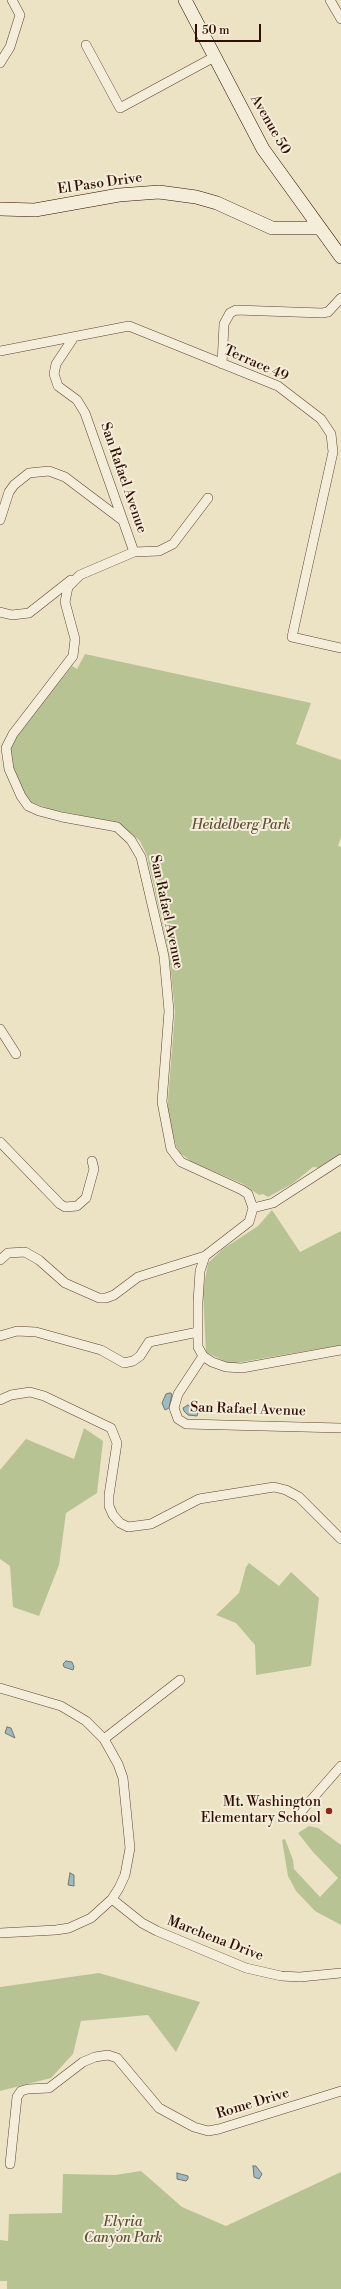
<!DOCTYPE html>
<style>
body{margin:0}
#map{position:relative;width:341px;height:2289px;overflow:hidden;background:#ece3c4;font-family:"Libre Bodoni",serif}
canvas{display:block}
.scale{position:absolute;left:195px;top:24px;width:66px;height:18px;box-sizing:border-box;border:2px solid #2f0f02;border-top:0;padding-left:5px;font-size:12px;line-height:14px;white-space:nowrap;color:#2f0f02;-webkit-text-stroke:3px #f3edd9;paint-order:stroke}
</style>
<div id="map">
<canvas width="341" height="2289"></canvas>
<div class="scale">50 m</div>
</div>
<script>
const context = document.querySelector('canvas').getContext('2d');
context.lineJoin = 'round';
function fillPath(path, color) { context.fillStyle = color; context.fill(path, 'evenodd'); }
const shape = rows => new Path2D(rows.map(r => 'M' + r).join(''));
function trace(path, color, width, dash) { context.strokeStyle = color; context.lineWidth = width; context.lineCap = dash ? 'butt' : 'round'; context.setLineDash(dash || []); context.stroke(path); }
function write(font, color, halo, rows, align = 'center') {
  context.font = font + ' "Libre Bodoni",serif'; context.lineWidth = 4; context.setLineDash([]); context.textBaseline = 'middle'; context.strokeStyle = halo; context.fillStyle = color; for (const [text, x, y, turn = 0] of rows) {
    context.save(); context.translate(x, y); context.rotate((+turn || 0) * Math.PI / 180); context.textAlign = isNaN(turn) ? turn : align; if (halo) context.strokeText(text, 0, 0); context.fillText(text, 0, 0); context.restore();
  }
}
const green = shape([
 [85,654,311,703,296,744,341,760,341,837,338,846,341,847,341,1154,320,1168,313,1167,292,1184,268,1197,263,1194,259,1195,243,1184,192,1162,180,1153,176,1146,168,1113,168,1100,175,1012,169,953,147,856,140,841,119,823,49,809,31,802,25,797,11,764,10,749,16,734,72,666,77,669],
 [272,1210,300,1252,341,1231,341,1345,230,1364,206,1352,203,1292,208,1263,223,1249,258,1226],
 [84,1428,103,1441,97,1493,66,1513,59,1565,39,1616,13,1607,10,1566,0,1559,0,1470,26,1439,74,1459],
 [249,1563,279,1586,291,1572,319,1598,311,1666,256,1675,255,1645,236,1623,216,1615,239,1593,246,1567],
 [309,1826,318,1828,341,1845,341,1925,315,1911,296,1891,288,1876,282,1840,285,1839,293,1860,294,1869,320,1897,338,1878,313,1852,298,1833],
 [99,1973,200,2002,176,2052,148,2015,81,2021,73,2054,51,2078,0,2091,0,1987],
 [141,2171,182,2207,226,2226,341,2172,341,2289,7,2289,7,2281,0,2281,0,2240,8,2241,9,2214,62,2213,63,2174,115,2175]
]);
const water = shape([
 [170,1393,172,1394,169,1408,165,1410,162,1403,166,1394,170,1393],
 [188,1405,198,1412,197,1416,188,1415,184,1411,183,1408,188,1405],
 [66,1661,72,1662,74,1667,73,1670,64,1667,63,1664,66,1661],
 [7,1727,11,1728,15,1738,5,1733,7,1727],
 [70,1873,74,1875,74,1886,68,1885,70,1873],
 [253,2166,256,2166,262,2174,259,2179,254,2177,253,2166],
 [177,2173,188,2176,188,2179,186,2181,177,2179,177,2173]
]);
const street = shape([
 [330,0,341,19],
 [86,45,120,108,216,56],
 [0,63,10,47,20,15,12,0],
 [74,337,56,364,54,374,58,386,77,400,85,413,134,552,80,575,68,587,65,602,75,639,73,656,13,734,6,748,9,769,21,796,28,806,39,811,62,817,117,827,131,840,141,857,164,956,169,1011,162,1102,171,1149,181,1162,242,1190,248,1194,253,1208,249,1222,205,1256,200,1271,198,1302,198,1347,203,1356,212,1362,226,1367,242,1368,341,1350],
 [0,351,129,326,278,386,321,419,331,434,333,452,292,637,341,648],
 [222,364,224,324,230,313,236,310,322,313,328,312,341,298],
 [0,520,9,492,14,485,29,473,49,471,65,477,122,520],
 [134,552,159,551,173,544,208,498],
 [0,612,12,615,29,613,71,580],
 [0,1029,16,1054],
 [0,1142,60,1204,65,1207,77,1206,86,1198,94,1169,92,1161],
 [253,1208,273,1203,341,1159],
 [0,1260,8,1253,25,1252,39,1260,65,1283,99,1298,106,1298,114,1295,138,1277,205,1256],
 [0,1336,17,1331,36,1332,101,1350,124,1363,133,1361,140,1356,149,1342,198,1332],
 [203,1356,178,1394,174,1408,178,1419,186,1424,341,1428],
 [0,1400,11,1395,30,1392,44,1396,111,1428,117,1443,109,1495,109,1506,113,1515,120,1523,128,1527,151,1524,199,1499,274,1487,286,1490,299,1497,341,1539],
 [0,1688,61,1706,86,1721,104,1739,118,1764,123,1778,130,1848,125,1875,119,1888,112,1899,91,1918,69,1928,56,1930,0,1933],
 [104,1739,180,1680],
 [298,1815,341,1766],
 [112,1899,142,1923,157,1931,246,1968,281,1976,300,1977,341,1973],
 [10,2164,17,2097,21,2091,28,2089,49,2088,83,2062,95,2057,108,2055,117,2058,159,2108,194,2127,208,2131,219,2129,341,2091]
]);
const secondary = shape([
 [185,0,263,149,341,257],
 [0,209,35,210,119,195,159,192,196,197,217,203,272,228,319,228]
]);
const markers = [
 [329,1811,4,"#8f2418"]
];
const streetNames = [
 ["Avenue 50",270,125,60],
 ["El Paso Drive",100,184,-8],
 ["Terrace 49",256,364,24],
 ["San Rafael Avenue",123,478,71],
 ["San Rafael Avenue",166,912,78],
 ["San Rafael Avenue",248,1410,2],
 ["Marchena Drive",215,1939,21],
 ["Rome Drive",253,2104,-17]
];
const parkNames = [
 ["Heidelberg Park",241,826],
 ["Elyria",123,2223],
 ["Canyon Park",123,2239]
];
const poiNames = [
 ["Mt. Washington",321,1803],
 ["Elementary School",321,1819]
];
fillPath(green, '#b8c394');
fillPath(water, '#9dbbbf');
trace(water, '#717673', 1);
trace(street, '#5e4432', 10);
trace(secondary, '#2f0f02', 14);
trace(street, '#f3edd9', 9);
trace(secondary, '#f3edd9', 13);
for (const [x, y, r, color] of markers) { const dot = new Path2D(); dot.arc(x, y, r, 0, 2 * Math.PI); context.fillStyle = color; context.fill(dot); trace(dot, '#f3edd9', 1.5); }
write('14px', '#2f0f02', '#f3edd9', streetNames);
write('italic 14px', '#5f4e35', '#f3edd9', parkNames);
write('14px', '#2f0f02', '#f3edd9', poiNames, 'right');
</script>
